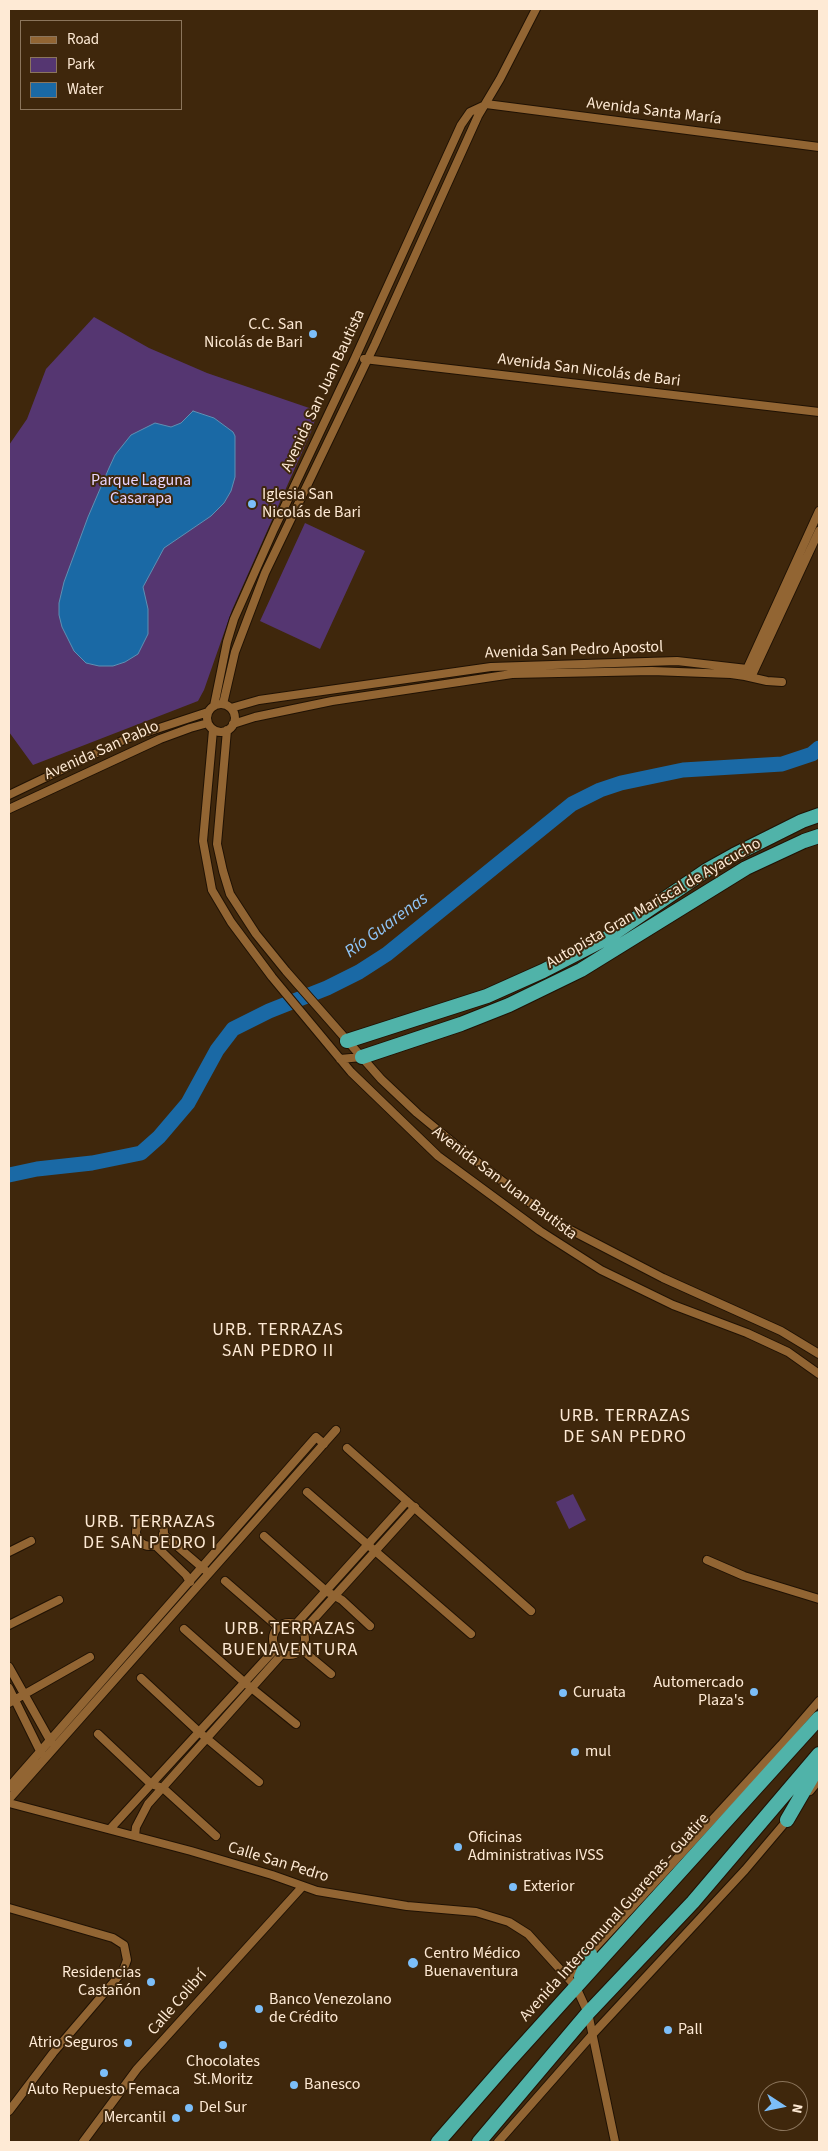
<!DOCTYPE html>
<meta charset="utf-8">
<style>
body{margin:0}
#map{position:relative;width:828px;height:2151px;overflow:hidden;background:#3f270c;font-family:"Source Sans 3",sans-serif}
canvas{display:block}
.frame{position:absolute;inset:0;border:10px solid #feead5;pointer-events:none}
.legend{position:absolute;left:20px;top:20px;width:162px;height:90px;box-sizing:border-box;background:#3f270c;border:1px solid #8b755c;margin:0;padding:6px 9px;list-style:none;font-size:15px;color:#feead5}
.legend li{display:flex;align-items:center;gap:10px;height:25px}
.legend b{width:25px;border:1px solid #8b755c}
.north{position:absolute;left:758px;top:2081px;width:50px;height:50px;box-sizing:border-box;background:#3f270c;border:1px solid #8b755c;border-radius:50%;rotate:101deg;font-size:14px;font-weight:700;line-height:20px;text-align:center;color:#feead5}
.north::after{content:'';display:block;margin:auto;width:18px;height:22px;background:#7cbef9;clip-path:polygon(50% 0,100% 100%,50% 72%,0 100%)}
</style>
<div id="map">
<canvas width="828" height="2151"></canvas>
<div class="frame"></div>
<ul class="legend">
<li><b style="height:6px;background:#926533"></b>Road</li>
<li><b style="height:14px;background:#553671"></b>Park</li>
<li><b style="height:14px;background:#1a69a5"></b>Water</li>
</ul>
<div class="north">N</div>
</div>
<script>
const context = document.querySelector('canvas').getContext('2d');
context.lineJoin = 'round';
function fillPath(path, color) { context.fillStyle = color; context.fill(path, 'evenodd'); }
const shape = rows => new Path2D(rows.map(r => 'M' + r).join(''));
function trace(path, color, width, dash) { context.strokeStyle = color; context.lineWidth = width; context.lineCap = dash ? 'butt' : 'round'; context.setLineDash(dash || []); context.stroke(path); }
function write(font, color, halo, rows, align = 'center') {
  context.font = font + ' "Source Sans 3",sans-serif'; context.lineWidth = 4; context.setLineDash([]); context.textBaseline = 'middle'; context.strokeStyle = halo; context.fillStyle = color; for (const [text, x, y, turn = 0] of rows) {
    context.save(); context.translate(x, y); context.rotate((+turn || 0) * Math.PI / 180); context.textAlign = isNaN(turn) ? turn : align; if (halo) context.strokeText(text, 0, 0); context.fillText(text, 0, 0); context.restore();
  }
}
const green = shape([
 [94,317,149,348,207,373,318,411,311,432,232,610,204,690,198,701,33,765,9,732,9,445,27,419,46,369],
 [305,523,365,551,320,649,260,621],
 [573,1494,586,1520,569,1529,556,1502]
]);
const water = shape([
 [193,411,214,418,233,432,235,436,235,477,231,491,224,503,211,516,164,548,143,587,148,609,148,634,138,654,125,662,113,666,99,666,86,663,74,651,62,627,59,615,59,603,64,582,88,517,109,468,115,455,131,435,155,423,171,427,181,423,193,411]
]);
const river = shape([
 [9,1175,37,1169,92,1163,141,1153,159,1137,188,1103,217,1050,233,1029,269,1011,327,988,359,972,387,954,572,804,600,790,621,783,683,770,782,764,812,754,819,748]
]);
const street = shape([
 [486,104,819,147],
 [364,359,819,412],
 [745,676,767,681,782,682],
 [223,704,235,652,265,573,375,344,478,116,500,79,536,9],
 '207 718a14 14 0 1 1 28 0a14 14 0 1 1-28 0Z',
 [214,706,227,642,234,619,274,529,355,358,461,125,470,112,485,105],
 [231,708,259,700,491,667,677,661,747,669,819,511],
 [233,724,255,717,332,701,512,674,652,671,731,674,745,676,753,673,819,531],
 [213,730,203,841,212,890,231,922,272,977,351,1072,438,1156,540,1231,601,1270,673,1305,747,1333,788,1352,819,1374],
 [227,730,217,844,223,871,230,894,256,934,286,971,381,1079,417,1113,462,1150,555,1222,663,1278,781,1331,819,1354],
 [9,795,126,739,208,712],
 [9,809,160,739,190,728,208,723],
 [340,1059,362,1057],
 [347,1448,531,1611],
 [307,1492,471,1634],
 '136 1532a14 14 0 1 1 28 0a14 14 0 1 1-28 0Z',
 [163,1534,205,1570],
 [264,1536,326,1591,342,1600,370,1626],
 [155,1545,186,1575,190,1582],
 [9,1552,31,1541],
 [707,1560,744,1576,819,1599],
 [225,1581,278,1627],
 '273 1639a16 16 0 1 1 32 0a16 16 0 1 1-32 0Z',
 [296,1624,407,1501],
 [9,1625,59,1600],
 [184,1629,244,1682,296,1724],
 [303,1631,415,1507],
 [301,1649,331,1674],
 [9,1667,51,1742],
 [141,1678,199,1732,259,1782],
 [9,1688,41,1753],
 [9,1703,90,1657],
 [98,1734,151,1784,163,1788,216,1836],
 [9,1787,316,1437,324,1444],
 [810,1791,819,1780],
 [9,1799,336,1430],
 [9,1803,191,1851,272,1875,317,1891,407,1906,476,1912,509,1922,528,1934,576,1987,588,2013,615,2142],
 [110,1829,276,1648],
 [135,1836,136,1827,148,1804,282,1654],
 [9,1908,113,1938,124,1945,127,1960,123,1971,53,2053,9,2111],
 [568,1977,781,1745,819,1701],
 [83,2142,137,2069,302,1887],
 [498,2142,592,2035,745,1870,789,1818]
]);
const highway = shape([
 [347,1041,487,996,543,971,607,938,707,870,734,855,802,821,819,815],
 [362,1057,461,1024,509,1005,581,970,746,868,804,841,819,836],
 [787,1820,819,1765],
 [581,1977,590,1954],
 [438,2142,508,2062,819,1718],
 [479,2142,588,2013,693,1902,819,1754]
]);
const markers = [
 [313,334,5,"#7cbef9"],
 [252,504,5,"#7cbef9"],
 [754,1692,5,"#7cbef9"],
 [563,1693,5,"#7cbef9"],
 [575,1752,5,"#7cbef9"],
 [458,1847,5,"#7cbef9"],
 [513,1887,5,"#7cbef9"],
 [413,1963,6,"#7cbef9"],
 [151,1982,5,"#7cbef9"],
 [259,2009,5,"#7cbef9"],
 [668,2030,5,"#7cbef9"],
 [128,2043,5,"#7cbef9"],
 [223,2045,5,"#7cbef9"],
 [104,2073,5,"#7cbef9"],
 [294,2085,5,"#7cbef9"],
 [189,2108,5,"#7cbef9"],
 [176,2118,5,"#7cbef9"]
];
const streetNames = [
 ["Avenida Santa María",654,112,7],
 ["Avenida San Nicolás de Bari",589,371,7],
 ["Avenida San Juan Bautista",324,391,-65],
 ["Avenida San Pedro Apostol",574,651,-2],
 ["Avenida San Pablo",102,751,-24],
 ["Autopista Gran Mariscal de Ayacucho",654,904,-30],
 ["Avenida San Juan Bautista",504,1184,37],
 ["Calle San Pedro",278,1863,17],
 ["Avenida Intercomunal Guarenas - Guatire",615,1918,-48],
 ["Calle Colibrí",178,2003,-49]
];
const poiNames = [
 ["C.C. San",303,325,"right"],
 ["Nicolás de Bari",303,343,"right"],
 ["Iglesia San",262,495],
 ["Nicolás de Bari",262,513],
 ["Automercado",744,1683,"right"],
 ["Plaza's",744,1701,"right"],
 ["Curuata",573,1693],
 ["mul",585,1752],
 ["Oficinas",468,1838],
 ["Administrativas IVSS",468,1856],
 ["Exterior",523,1887],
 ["Centro Médico",424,1954],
 ["Buenaventura",424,1972],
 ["Residencias",141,1973,"right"],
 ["Castañón",141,1991,"right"],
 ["Banco Venezolano",269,2000],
 ["de Crédito",269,2018],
 ["Pall",678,2030],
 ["Atrio Seguros",118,2043,"right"],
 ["Chocolates",223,2062,"center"],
 ["St.Moritz",223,2080,"center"],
 ["Banesco",304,2085],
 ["Auto Repuesto Femaca",104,2090,"center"],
 ["Del Sur",199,2108],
 ["Mercantil",166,2118,"right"]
];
const parkNames = [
 ["Parque Laguna",141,481],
 ["Casarapa",141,499]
];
const waterNames = [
 ["Río Guarenas",387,926,-36]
];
const neighbourhoodNames = [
 ["URB. TERRAZAS",278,1331],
 ["SAN PEDRO II",278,1352],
 ["URB. TERRAZAS",625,1417],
 ["DE SAN PEDRO",625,1438],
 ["URB. TERRAZAS",150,1523],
 ["DE SAN PEDRO I",150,1544],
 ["URB. TERRAZAS",290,1630],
 ["BUENAVENTURA",290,1651]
];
fillPath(green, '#553671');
fillPath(water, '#1a69a5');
trace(water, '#5e90b3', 1);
trace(river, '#1a69a5', 15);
trace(street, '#201204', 10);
trace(highway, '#201204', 16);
trace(street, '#926533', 8);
trace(highway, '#50b3a9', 14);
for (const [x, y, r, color] of markers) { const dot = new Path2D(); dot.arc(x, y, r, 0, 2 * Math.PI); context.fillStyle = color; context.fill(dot); trace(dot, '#3f270c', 2); }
write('16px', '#feead5', '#3f270c', streetNames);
write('16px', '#feead5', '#3f270c', poiNames, 'left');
write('16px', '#e8d4fe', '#3f270c', parkNames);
write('italic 18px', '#8fc4f5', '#3f270c', waterNames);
context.letterSpacing = '1px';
write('18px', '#feead5', '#3f270c', neighbourhoodNames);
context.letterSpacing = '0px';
</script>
